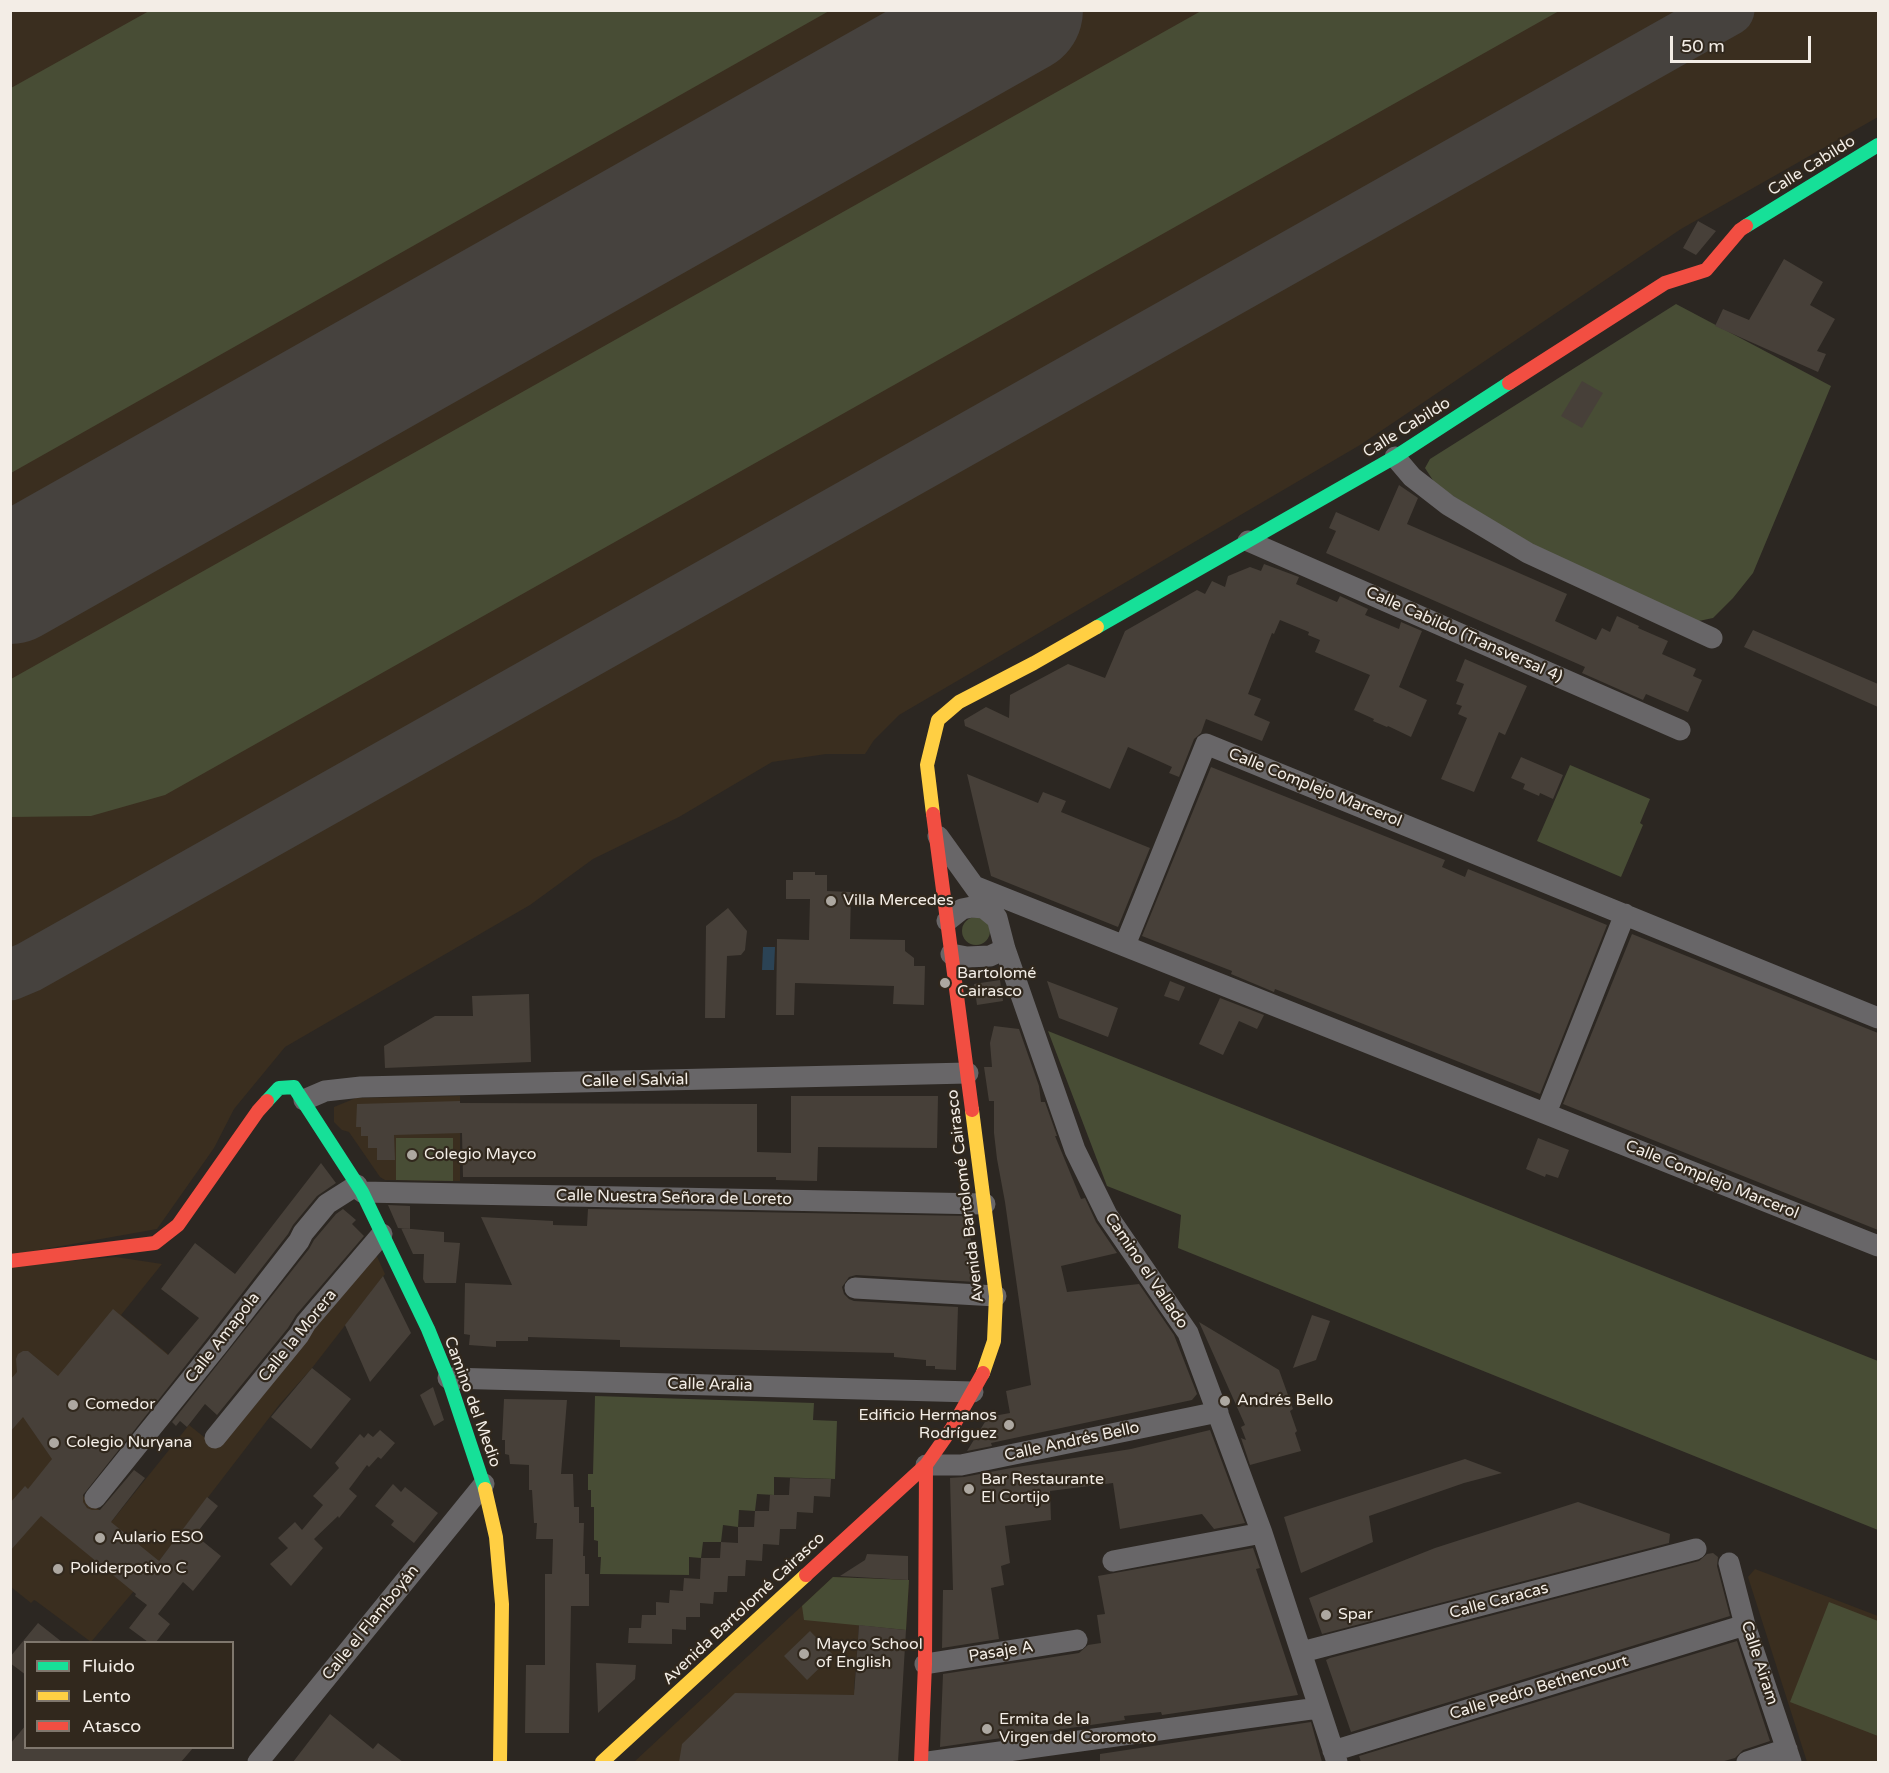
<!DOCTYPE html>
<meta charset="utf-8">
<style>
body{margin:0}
#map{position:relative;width:1889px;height:1773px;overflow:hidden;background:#2c2722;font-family:"Varela Round",sans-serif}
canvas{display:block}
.frame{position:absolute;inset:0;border:12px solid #f3ede6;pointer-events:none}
.legend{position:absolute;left:24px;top:1641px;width:210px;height:108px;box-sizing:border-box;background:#31281d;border:2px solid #7f776d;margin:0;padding:8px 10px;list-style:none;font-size:18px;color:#f3ede6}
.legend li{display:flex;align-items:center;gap:12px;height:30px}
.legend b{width:30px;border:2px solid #7f776d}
.scale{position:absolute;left:1670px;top:36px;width:141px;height:27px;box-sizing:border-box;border:3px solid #f3ede6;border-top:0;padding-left:8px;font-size:18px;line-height:21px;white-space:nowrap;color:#f3ede6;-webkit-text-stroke:4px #31281d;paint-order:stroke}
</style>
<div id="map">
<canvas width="1889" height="1773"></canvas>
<div class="frame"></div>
<ul class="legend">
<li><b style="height:8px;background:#16e098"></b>Fluido</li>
<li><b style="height:8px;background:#ffcf43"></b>Lento</li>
<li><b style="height:8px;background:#f24e42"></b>Atasco</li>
</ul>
<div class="scale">50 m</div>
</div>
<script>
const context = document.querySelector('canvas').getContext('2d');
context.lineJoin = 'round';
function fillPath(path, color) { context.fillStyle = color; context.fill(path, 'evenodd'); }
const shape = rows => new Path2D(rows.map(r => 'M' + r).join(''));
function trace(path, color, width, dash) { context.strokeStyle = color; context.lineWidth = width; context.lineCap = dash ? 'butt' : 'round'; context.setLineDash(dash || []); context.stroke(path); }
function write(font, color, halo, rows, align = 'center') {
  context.font = font + ' "Varela Round",sans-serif'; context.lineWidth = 4.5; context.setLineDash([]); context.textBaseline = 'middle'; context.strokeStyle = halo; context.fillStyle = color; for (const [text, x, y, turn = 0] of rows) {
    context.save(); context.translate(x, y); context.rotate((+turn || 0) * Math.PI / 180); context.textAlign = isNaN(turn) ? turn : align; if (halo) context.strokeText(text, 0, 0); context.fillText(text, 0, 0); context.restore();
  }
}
const built = shape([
 [12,10,1878,11,1878,117,1681,229,1360,445,899,715,874,740,865,754,826,754,772,762,679,817,593,859,530,905,285,1047,234,1109,214,1148,157,1229,11,1255,10,11],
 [460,1096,460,1181,385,1180,380,1177,349,1132,342,1130,334,1122,334,1107,356,1098],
 [374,1250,385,1274,312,1368,279,1405,159,1561,91,1642,36,1601,34,1600,31,1603,11,1587,10,1266,116,1257,162,1264,121,1315,168,1354,66,1481,112,1521,189,1425,214,1445],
 [1755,1569,1878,1616,1878,1762,1807,1762,1748,1577],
 [833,1577,909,1580,906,1630,859,1625,854,1689,860,1695,857,1762,634,1762]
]);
const green = shape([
 [149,11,149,10,829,11,11,473,11,88],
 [1201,11,1559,11,165,795,91,816,11,817,11,679],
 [1676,304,1831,386,1753,573,1733,598,1713,618,1694,622,1557,558,1492,521,1436,485,1425,468,1430,459],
 [1570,765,1650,799,1640,823,1643,825,1621,877,1537,841],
 '962 931a14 14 0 1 1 28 0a14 14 0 1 1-28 0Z',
 [1048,1031,1878,1361,1878,1530,1178,1248,1181,1215,1107,1186],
 [396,1138,453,1138,453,1181,396,1180],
 [595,1396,814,1403,813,1420,837,1421,835,1479,774,1477,774,1495,757,1494,755,1511,739,1510,738,1527,723,1525,721,1542,703,1542,701,1558,689,1557,689,1575,600,1574,601,1557,598,1557,598,1541,594,1540,594,1507,591,1507,591,1490,588,1490,588,1474,593,1474],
 [833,1577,909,1580,906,1630,804,1620,802,1606],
 [1829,1602,1878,1621,1878,1736,1790,1702]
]);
const water = shape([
 [763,947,775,947,774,970,762,970]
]);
const taxiway = shape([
 [10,975,29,967,1729,10]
]);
const runway = shape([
 [10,580,1019,10]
]);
const building = shape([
 [1698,221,1716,231,1696,255,1683,248],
 [1784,259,1823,282,1810,305,1835,319,1817,351,1826,354,1818,372,1715,326,1723,309,1749,320],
 [1582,381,1603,393,1582,428,1561,416],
 [1399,485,1418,498,1407,524,1567,594,1555,621,1596,640,1602,628,1610,632,1617,616,1639,626,1638,628,1668,641,1662,654,1696,669,1693,676,1702,680,1688,712,1646,694,1643,700,1582,673,1585,667,1326,553,1336,531,1329,528,1336,512,1379,531],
 [1264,564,1299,577,1296,584,1316,593,1337,602,1340,596,1368,609,1365,615,1399,629,1401,622,1422,631,1399,687,1427,700,1411,737,1388,726,1387,727,1373,721,1374,719,1354,710,1370,675,1315,652,1320,640,1308,635,1309,632,1280,620,1274,634,1272,633,1248,694,1261,699,1254,715,1270,722,1262,741,1206,719,1201,733,1194,739,1179,777,1169,773,1172,767,1128,747,1110,789,965,726,964,720,986,707,1009,718,1010,695,1068,664,1105,678,1125,631,1197,590,1205,594,1212,581,1225,587,1228,576,1250,567,1261,571],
 [1753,630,1878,684,1878,707,1744,647],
 [1465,659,1527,686,1505,735,1499,732,1474,792,1441,779,1467,718,1458,714,1462,706,1456,704,1464,684,1456,681],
 [1521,757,1563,775,1553,799,1540,793,1539,796,1523,789,1525,784,1511,778],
 [1211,767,1445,860,1442,867,1465,877,1468,869,1607,925,1540,1094,1275,989,1274,992,1231,974,1232,971,1142,936],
 [967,774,1038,803,1043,792,1066,801,1061,812,1150,848,1118,927,991,876],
 [793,872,815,872,815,875,827,875,827,891,851,892,850,939,905,940,905,951,914,958,914,966,925,966,924,1005,893,1004,894,986,795,983,794,1015,776,1015,777,939,809,940,810,899,786,899,786,880,793,880],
 [728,908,747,931,745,950,741,955,727,956,725,1018,705,1018,706,926],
 [1632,934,1878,1033,1878,1230,1563,1104],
 [1000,980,1003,1001,977,1005,974,984],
 [1047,981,1118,1008,1108,1037,1059,1018],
 [1170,981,1185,987,1179,1001,1164,996],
 [529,994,531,1062,385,1068,384,1046,435,1016,473,1016,472,996],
 [1220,998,1264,1015,1257,1029,1239,1021,1223,1055,1199,1044],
 [994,1026,1019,1029,1039,1086,1041,1102,1045,1102,1057,1136,1055,1136,1081,1199,1085,1198,1096,1222,1117,1253,1061,1266,1067,1292,1139,1284,1174,1335,1197,1394,1192,1400,991,1443,992,1446,967,1451,988,1417,1010,1413,1006,1391,1031,1385,1005,1202,997,1159,994,1133,994,1101,989,1101,984,1067,992,1067,990,1043],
 [791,1096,938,1096,937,1148,818,1147,817,1181,776,1180,776,1177,463,1177,462,1133,394,1135,395,1160,377,1160,377,1148,368,1148,368,1136,361,1136,361,1127,356,1127,357,1104,460,1101,460,1103,757,1104,757,1152,791,1153],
 [1538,1138,1569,1150,1558,1178,1546,1174,1545,1177,1526,1169],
 [321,1163,336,1183,317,1196,293,1225,288,1234,209,1336,83,1495,83,1502,87,1508,92,1510,100,1510,134,1470,145,1478,111,1522,159,1561,207,1497,218,1506,195,1535,221,1556,193,1591,183,1582,158,1614,170,1624,156,1642,148,1642,129,1628,147,1605,135,1596,136,1594,41,1516,10,1551,10,1503,25,1486,28,1489,52,1459,23,1417,10,1432,10,1380,17,1372,16,1359,18,1354,23,1351,28,1351,58,1376,113,1309,168,1355,199,1318,161,1289,195,1243,235,1274],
 [388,1205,410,1206,410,1229,398,1228],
 [343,1209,356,1220,352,1224,364,1236,296,1315,288,1328,217,1415,205,1404,187,1427,180,1421,176,1426,172,1422,309,1249,314,1240,336,1214],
 [588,1209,968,1216,976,1282,856,1275,849,1277,842,1287,844,1294,849,1299,854,1301,958,1307,956,1370,935,1369,935,1366,926,1366,926,1360,894,1357,894,1353,620,1347,620,1340,528,1337,528,1341,496,1341,496,1347,469,1345,470,1335,464,1334,465,1283,512,1285,481,1217,553,1221,553,1225,587,1226],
 [401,1228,444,1232,444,1242,460,1243,456,1283,425,1283,423,1279,424,1254,413,1254],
 [383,1276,411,1333,370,1382,345,1325],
 [1312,1315,1330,1321,1316,1360,1293,1368],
 [1199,1322,1279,1370,1293,1409,1290,1411,1297,1431,1295,1433,1301,1451,1250,1465,1241,1438,1246,1440,1241,1427,1245,1425],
 [312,1368,351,1399,311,1449,271,1417],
 [433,1387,444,1420,434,1426,420,1395],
 [504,1399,567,1400,561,1474,573,1474,574,1507,579,1507,579,1523,584,1523,583,1556,585,1556,585,1574,589,1574,589,1606,571,1606,569,1733,525,1733,526,1665,545,1665,545,1574,552,1574,553,1539,536,1539,537,1523,534,1523,532,1490,529,1490,529,1465,510,1464,509,1455,505,1454,505,1440,502,1440],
 [380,1430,395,1443,381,1459,378,1457,369,1467,367,1465,349,1489,357,1496,339,1518,338,1516,314,1539,323,1548,291,1586,270,1564,288,1548,278,1538,295,1522,302,1530,323,1505,313,1496,339,1468,335,1463,360,1434,364,1438,368,1433,373,1437],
 [1210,1430,1245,1523,1214,1529,1202,1514,1120,1529,1113,1483,1050,1491,1051,1520,1005,1526,1010,1563,1001,1566,1004,1585,991,1588,999,1639,942,1648,943,1590,953,1590,950,1478,964,1477,1011,1468,1131,1449],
 [1465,1459,1502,1473,1464,1483,1369,1516,1373,1542,1301,1573,1284,1517],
 [790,1478,831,1479,830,1497,814,1496,813,1513,797,1512,796,1529,780,1529,779,1545,763,1544,762,1561,746,1560,745,1576,728,1576,727,1592,714,1592,713,1604,700,1603,700,1617,686,1617,686,1630,672,1629,672,1644,628,1643,629,1628,641,1628,642,1615,656,1615,656,1602,669,1603,670,1590,683,1591,684,1578,700,1579,701,1558,720,1558,721,1542,738,1543,738,1527,754,1527,755,1511,769,1511,770,1495,789,1495],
 [393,1484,401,1492,405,1487,438,1513,414,1543,391,1525,394,1521,375,1506],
 [1578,1502,1670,1534,1669,1543,1322,1634,1309,1598,1435,1548],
 [1253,1548,1260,1568,1256,1569,1298,1695,1162,1715,1161,1712,1124,1716,1125,1720,940,1747,943,1674,1079,1653,1088,1645,1101,1643,1097,1615,1105,1614,1098,1576],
 [1713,1553,1718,1557,1717,1566,1730,1616,1351,1732,1326,1660,1330,1658,1699,1561,1707,1554],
 [867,1554,908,1556,908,1580,840,1576,865,1560],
 [38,1623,62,1642,26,1642,26,1675,10,1663,10,1657],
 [859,1625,906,1630,898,1762,679,1762,682,1744,735,1693,854,1695],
 [810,1631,833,1655,807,1680,784,1656],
 [1737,1641,1770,1741,1743,1750,1735,1758,1721,1762,1361,1762,1359,1756],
 [596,1663,636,1665,635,1679,598,1713],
 [330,1714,373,1749,378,1743,403,1762,293,1762],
 [1311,1722,1322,1762,1100,1762,1100,1754],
 [26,1725,26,1748,193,1748,181,1762,10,1762,10,1744]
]);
const street = shape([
 [1395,457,1412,477,1448,505,1528,553,1712,638],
 [1248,541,1680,730],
 [938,836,997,918,1005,949,1075,1150,1107,1215,1188,1333,1262,1533,1337,1762],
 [974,886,1878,1246],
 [947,921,962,909,972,907,984,908,995,917],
 [1125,945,1206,744,1878,1018],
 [951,954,967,957,990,956,1005,949],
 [304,1100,325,1091,361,1087,968,1073],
 [1546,1113,1625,914],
 [362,1192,985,1204],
 [855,1288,996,1296],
 [448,1378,973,1392],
 [215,1438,299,1335,306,1323,382,1234],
 [926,1465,961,1465,1218,1412],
 [95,1498,219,1344,299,1241,303,1233,327,1204,357,1185],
 [1113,1561,1262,1533],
 [1729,1563,1745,1625,1791,1762],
 [1302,1652,1696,1549],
 [925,1664,1077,1640],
 [1333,1751,1745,1625],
 [258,1762,484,1484],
 [928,1762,1318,1708],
 [1747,1762,1787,1749]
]);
const fast = shape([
 [1746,226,1878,145],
 [1097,627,1395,457,1509,383],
 [267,1101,279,1088,294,1087,362,1192,428,1329,448,1378,485,1489]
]);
const slow = shape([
 [933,814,927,765,938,720,959,702,1034,663,1097,627],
 [972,1110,996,1296,994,1341,983,1373],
 [485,1489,496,1537,502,1604,500,1762],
 [602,1762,806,1575]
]);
const jam = shape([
 [1509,383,1665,283,1706,270,1740,230,1746,226],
 [933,814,972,1110],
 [10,1261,155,1243,178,1225,258,1111,267,1101],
 [806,1575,926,1465,952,1428,983,1373],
 [921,1762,925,1664,926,1465]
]);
const markers = [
 [831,901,6,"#ada8a1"],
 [945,983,6,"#ada8a1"],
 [412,1155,6,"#ada8a1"],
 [1225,1401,6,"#ada8a1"],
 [73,1405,6,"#ada8a1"],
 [1009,1425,6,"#ada8a1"],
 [54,1443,6,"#ada8a1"],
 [969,1489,6,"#ada8a1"],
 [100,1538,6,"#ada8a1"],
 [58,1569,6,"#ada8a1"],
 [1326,1615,6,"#ada8a1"],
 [804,1654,6,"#ada8a1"],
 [987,1729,6,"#ada8a1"]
];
const streetNames = [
 ["Calle Cabildo",1812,166,-32],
 ["Calle Cabildo",1407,428,-32],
 ["Calle Cabildo (Transversal 4)",1464,635,24],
 ["Calle Complejo Marcerol",1315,788,22],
 ["Calle el Salvial",635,1081,-1],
 ["Calle Complejo Marcerol",1712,1180,22],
 ["Avenida Bartolomé Cairasco",966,1196,-97],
 ["Calle Nuestra Señora de Loreto",674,1198,1],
 ["Camino el Vallado",1146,1271,56],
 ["Calle la Morera",298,1336,-51],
 ["Calle Amapola",223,1338,-52],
 ["Calle Aralia",710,1385,1],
 ["Camino del Medio",472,1402,70],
 ["Calle Andrés Bello",1072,1442,-12],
 ["Calle Caracas",1499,1601,-15],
 ["Avenida Bartolomé Cairasco",744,1609,-43],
 ["Calle el Flamboyán",371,1623,-51],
 ["Pasaje A",1001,1652,-9],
 ["Calle Airam",1759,1663,72],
 ["Calle Pedro Bethencourt",1539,1688,-17]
];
const poiNames = [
 ["Villa Mercedes",843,901],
 ["Bartolomé",957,974],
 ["Cairasco",957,992],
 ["Colegio Mayco",424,1155],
 ["Andrés Bello",1237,1401],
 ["Comedor",85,1405],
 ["Edificio Hermanos",997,1416,"right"],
 ["Rodríguez",997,1434,"right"],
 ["Colegio Nuryana",66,1443],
 ["Bar Restaurante",981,1480],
 ["El Cortijo",981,1498],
 ["Aulario ESO",112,1538],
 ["Poliderpotivo C",70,1569],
 ["Spar",1338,1615],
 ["Mayco School",816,1645],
 ["of English",816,1663],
 ["Ermita de la",999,1720],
 ["Virgen del Coromoto",999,1738]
];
fillPath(built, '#3a2e1f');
fillPath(green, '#484d35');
fillPath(water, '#2b4355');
trace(taxiway, '#46423e', 51);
trace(runway, '#46423e', 128);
fillPath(building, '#474039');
trace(street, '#686668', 21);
trace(fast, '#16e098', 14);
trace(slow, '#ffcf43', 14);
trace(jam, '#f24e42', 14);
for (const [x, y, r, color] of markers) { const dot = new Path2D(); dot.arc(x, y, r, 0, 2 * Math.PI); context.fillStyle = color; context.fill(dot); trace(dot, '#31281d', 2); }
write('16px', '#f3ede6', '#31281d', streetNames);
write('16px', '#f3ede6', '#31281d', poiNames, 'left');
</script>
